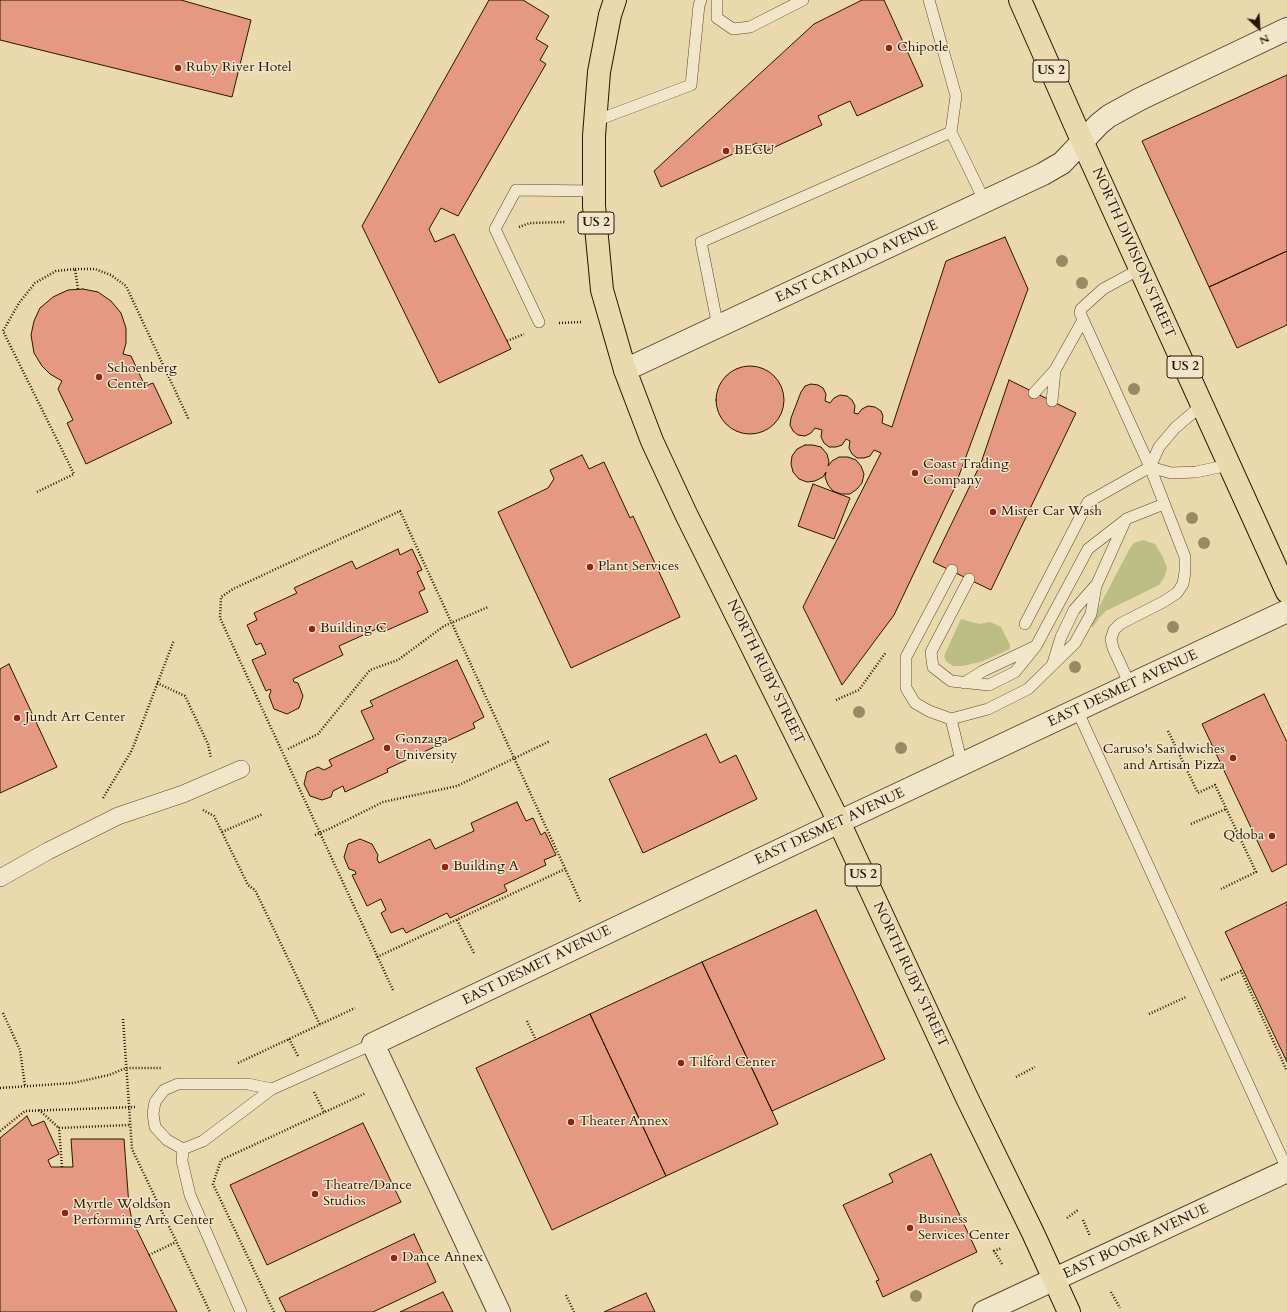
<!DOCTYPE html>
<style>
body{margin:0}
#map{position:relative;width:1287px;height:1312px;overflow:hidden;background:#ead9ad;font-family:Cardo,serif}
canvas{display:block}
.north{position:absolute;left:1239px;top:8px;width:40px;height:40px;-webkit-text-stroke:3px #f1e6ca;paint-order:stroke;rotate:155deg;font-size:11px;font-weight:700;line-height:16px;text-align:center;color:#2a1402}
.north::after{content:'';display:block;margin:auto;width:14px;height:18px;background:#2a1402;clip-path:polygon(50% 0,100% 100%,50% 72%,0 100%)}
</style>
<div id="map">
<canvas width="1287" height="1312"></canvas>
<div class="north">N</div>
</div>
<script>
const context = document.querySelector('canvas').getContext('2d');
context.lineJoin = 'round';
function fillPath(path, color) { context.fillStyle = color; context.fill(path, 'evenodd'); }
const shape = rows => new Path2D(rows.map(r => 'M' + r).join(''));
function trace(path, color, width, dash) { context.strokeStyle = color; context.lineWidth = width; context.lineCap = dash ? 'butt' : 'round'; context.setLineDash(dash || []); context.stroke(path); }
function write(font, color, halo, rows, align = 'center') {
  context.font = font + ' Cardo,serif'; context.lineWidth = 3; context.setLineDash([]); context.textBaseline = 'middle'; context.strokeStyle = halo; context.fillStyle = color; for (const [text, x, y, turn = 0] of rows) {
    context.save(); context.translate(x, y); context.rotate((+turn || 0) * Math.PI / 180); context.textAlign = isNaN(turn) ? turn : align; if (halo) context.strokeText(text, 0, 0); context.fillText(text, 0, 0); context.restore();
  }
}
const green = shape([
 [1143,540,1155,544,1163,557,1167,568,1164,578,1159,585,1106,611,1099,618,1093,627,1089,626,1130,548,1134,543],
 [961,619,979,624,990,622,1001,627,1010,645,1010,649,983,661,963,666,953,666,946,661,944,656]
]);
const building = shape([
 [0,0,181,0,251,20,232,97,0,40,0,0],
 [489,0,523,0,549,16,536,39,548,46,540,60,546,64,458,216,441,208,429,229,435,242,454,234,511,349,439,383,362,226,489,0],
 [862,0,884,0,923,86,857,116,850,101,818,116,822,125,762,153,757,143,661,187,654,171,814,24,862,0],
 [1287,75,1287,251,1209,287,1142,141,1287,75],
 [1005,237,1028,289,954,489,894,615,842,685,803,607,881,453,874,450,870,456,864,458,857,458,852,454,849,448,850,441,846,439,842,445,836,447,829,447,824,443,821,437,822,430,815,428,811,433,805,436,798,435,793,431,790,425,791,418,801,392,805,386,811,384,818,385,823,388,826,394,825,401,830,403,834,398,840,395,847,396,852,400,855,406,854,413,858,414,862,409,868,406,875,407,881,411,883,416,882,423,892,427,946,261,1005,237],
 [1287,251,1287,325,1237,348,1209,287,1287,251],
 [83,289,98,292,111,301,121,313,126,328,126,343,123,354,131,356,145,386,153,383,172,423,86,464,67,423,73,420,58,389,62,381,50,374,42,366,34,353,31,335,34,321,40,308,53,297,68,290,83,289],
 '716 400a34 34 0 1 1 68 0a34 34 0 1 1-68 0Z',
 [1009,380,1076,413,991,590,933,562,981,463,1009,380],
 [805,445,813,445,821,447,827,454,829,462,828,466,832,461,839,457,848,457,856,460,861,466,864,474,862,483,857,489,850,494,841,494,833,491,828,485,825,477,826,472,823,477,815,481,807,482,799,479,793,472,791,464,792,456,797,449,805,445],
 [582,455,589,469,604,462,630,518,633,516,680,617,571,668,498,512,548,488,554,479,550,470,582,455],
 [813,484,850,498,834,539,798,526,813,484],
 [398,549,400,555,412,549,422,570,417,572,425,589,419,592,428,612,383,632,381,627,339,646,343,655,293,679,294,682,298,683,303,696,299,708,287,714,274,709,269,696,271,691,270,689,266,691,252,660,266,654,261,643,256,645,247,625,257,620,254,613,297,593,294,588,352,561,356,569,398,549],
 [457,660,484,717,473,723,475,728,387,769,388,772,345,792,343,786,333,791,331,797,322,800,310,796,304,784,307,772,318,767,324,770,332,766,329,760,374,739,361,711,373,706,370,701,457,660],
 [9,664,57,767,0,793,0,669,9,664],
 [1264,694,1287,742,1287,864,1272,872,1202,724,1264,694],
 [706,734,720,763,736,755,757,799,643,853,609,779,706,734],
 [517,802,526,821,533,818,541,835,545,832,556,855,544,860,546,865,504,885,507,891,450,918,447,913,406,933,403,928,391,933,381,913,386,910,381,899,367,906,352,875,356,874,355,871,349,869,344,857,348,844,360,839,372,844,378,855,377,859,379,863,430,839,435,849,474,831,471,823,517,802],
 [1287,902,1287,1062,1225,932,1287,902],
 [816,910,885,1059,772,1111,702,962,816,910],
 [702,962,778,1124,666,1176,590,1014,702,962],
 [590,1014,666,1176,552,1230,476,1068,590,1014],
 [27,1116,32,1126,44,1121,59,1154,48,1160,51,1167,73,1167,71,1139,124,1139,129,1206,132,1220,177,1312,0,1312,0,1138,27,1116],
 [363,1123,401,1202,267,1265,230,1185,363,1123],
 [931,1154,977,1252,883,1297,876,1281,879,1280,843,1205,893,1182,889,1174,931,1154],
 [414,1234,436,1282,373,1312,286,1312,279,1298,414,1234],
 [443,1292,453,1312,400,1312,443,1292],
 [646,1293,655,1312,604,1312,646,1293]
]);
const path = shape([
 [519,227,530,223,565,222],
 [75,269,95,269,111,275,126,286,189,420],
 [559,323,582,322],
 [507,341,524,334],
 [37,492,74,474,3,331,19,303,35,283,56,271,75,269,78,289],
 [157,683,185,696,208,744,211,758],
 [836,700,859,690,886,652],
 [1168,731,1198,793,1215,785,1256,872,1221,889],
 [288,749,318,734,370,670,398,660,444,626,488,607],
 [103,798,132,750,174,640],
 [203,810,214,816,248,885,255,890,320,1025],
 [1191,824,1226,809],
 [222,832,263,814],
 [315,835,331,828,383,802,457,786,550,741],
 [457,920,474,953],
 [377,957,565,869],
 [1221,980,1241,971,1287,1071],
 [393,990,220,618,221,597,233,589,400,511,581,903],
 [3,1013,20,1050,25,1086],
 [1149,1014,1186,997],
 [123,1019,132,1149,210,1312],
 [527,1021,535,1038],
 [289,1039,298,1056],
 [238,1063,355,1008],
 [1016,1077,1035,1067],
 [0,1088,73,1083,109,1075,126,1068,162,1068],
 [314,1092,324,1112],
 [39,1110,59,1128],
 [0,1131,25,1111,135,1107],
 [62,1167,59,1128,130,1125],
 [1067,1218,1078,1210],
 [1083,1220,1090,1236],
 [149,1255,176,1242],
 [1002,1264,994,1251,1002,1248],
 [1111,1292,1120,1308],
 [566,1295,574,1312],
 [274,1312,213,1184,221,1160,366,1093]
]);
const service = shape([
 [717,0,717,18,733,29,750,27,803,0],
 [595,121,691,85,699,5,701,0],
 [951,132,985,202],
 [539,322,495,229,516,190,594,191],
 [718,327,701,242,951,132,956,96,929,0],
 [1034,393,1055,370,1083,320],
 [1052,401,1055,370],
 [1202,405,1175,428,1159,447,1150,467,1171,473,1196,472,1229,465],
 [952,570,906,657,906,688,915,703,929,711,951,719,988,709,1028,689,1075,643,1091,614,1096,586,1126,519,1164,504],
 [969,579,931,652,933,667,951,681,989,685,1015,672,1036,646,1088,549,1124,521],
 [1025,624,1088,502,1150,467],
 [1053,663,1061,637,1074,610,1095,586],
 [964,683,983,671,1034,647],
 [1130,685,1113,648,1111,639,1114,630,1120,624,1163,602,1177,593,1183,584,1185,572,1185,557,1150,467,1080,313,1081,309,1103,289,1140,269],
 [1077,710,1287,1169],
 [951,719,962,764],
 [272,1089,248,1084,178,1084,164,1090,155,1102,153,1114,155,1127,167,1140,183,1149,203,1141,272,1089,373,1044],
 [183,1149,182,1161,190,1195,241,1312]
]);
const pedestrian = shape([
 [0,878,48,851,118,816,183,794,241,769]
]);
const minor = shape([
 [625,370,1043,174,1062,163,1099,124,1109,116,1140,99,1287,29],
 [499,1312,373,1044,839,822,1287,611],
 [984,1312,1287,1171]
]);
const primary = shape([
 [615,0,610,15,599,72,594,136,594,206,602,290,625,370,652,441,686,514,839,822,967,1098,1033,1233,1069,1312],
 [1020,0,1083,143,1287,592]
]);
const trees = [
 [1062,261],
 [1082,283],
 [1134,389],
 [1192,518],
 [1204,543],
 [1173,627],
 [1075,667],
 [859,712],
 [901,748],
 [916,1296]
];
const markers = [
 [889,48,4,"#8f2418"],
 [178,68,4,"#8f2418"],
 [726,151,4,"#8f2418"],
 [99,377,4,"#8f2418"],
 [915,473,4,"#8f2418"],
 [993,512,4,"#8f2418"],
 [590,567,4,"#8f2418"],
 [312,629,4,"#8f2418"],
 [17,718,4,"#8f2418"],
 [387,748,4,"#8f2418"],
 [1233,758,4,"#8f2418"],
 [1272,836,4,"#8f2418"],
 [445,867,4,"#8f2418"],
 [681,1063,4,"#8f2418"],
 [571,1122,4,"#8f2418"],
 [315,1194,4,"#8f2418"],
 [65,1213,4,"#8f2418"],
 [910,1228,4,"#8f2418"],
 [394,1258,4,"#8f2418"]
];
const shields = [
 [1051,71,36],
 [596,223,36],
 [1185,367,36],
 [863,875,36]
];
const shieldNames = [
 ["US 2",1051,71],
 ["US 2",596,223],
 ["US 2",1185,367],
 ["US 2",863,875]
];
const poiNames = [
 ["Chipotle",897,48],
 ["Ruby River Hotel",186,68],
 ["BECU",734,151],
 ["Schoenberg",107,369],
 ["Center",107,385],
 ["Coast Trading",923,465],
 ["Company",923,481],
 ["Mister Car Wash",1001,512],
 ["Plant Services",598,567],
 ["Building C",320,629],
 ["Jundt Art Center",25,718],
 ["Gonzaga",395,740],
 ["University",395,756],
 ["Caruso's Sandwiches",1225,750,"right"],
 ["and Artisan Pizza",1225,766,"right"],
 ["Qdoba",1264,836,"right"],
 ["Building A",453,867],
 ["Tilford Center",689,1063],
 ["Theater Annex",579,1122],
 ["Theatre/Dance",323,1186],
 ["Studios",323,1202],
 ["Myrtle Woldson",73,1205],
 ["Performing Arts Center",73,1221],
 ["Business",918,1220],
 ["Services Center",918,1236],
 ["Dance Annex",402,1258]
];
const streetNames = [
 ["NORTH DIVISION STREET",1133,253,66],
 ["EAST CATALDO AVENUE",857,262,-25],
 ["NORTH RUBY STREET",765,672,64],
 ["EAST DESMET AVENUE",1123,689,-25],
 ["EAST DESMET AVENUE",830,827,-25],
 ["EAST DESMET AVENUE",537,966,-26],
 ["NORTH RUBY STREET",910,975,65],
 ["EAST BOONE AVENUE",1136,1242,-25]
];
fillPath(green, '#bdbe85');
fillPath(building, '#e59982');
trace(building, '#2a1402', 1);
trace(service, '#5a452d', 12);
trace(pedestrian, '#5a452d', 18);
trace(minor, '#5a452d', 24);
trace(primary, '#2a1402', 24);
trace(path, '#2a1402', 2.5, [1, 2]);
trace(service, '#f1e6ca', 11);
trace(pedestrian, '#f1e6ca', 17);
trace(minor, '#f1e6ca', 22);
trace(primary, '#ead9ad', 22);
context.fillStyle = '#998964';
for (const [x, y] of trees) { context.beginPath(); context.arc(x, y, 6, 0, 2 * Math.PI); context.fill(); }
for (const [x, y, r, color] of markers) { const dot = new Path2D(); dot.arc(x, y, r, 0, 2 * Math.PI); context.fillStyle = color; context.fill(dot); trace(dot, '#f1e6ca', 1.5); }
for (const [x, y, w] of shields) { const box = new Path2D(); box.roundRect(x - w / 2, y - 11, w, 22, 3); context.fillStyle = '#f1e6ca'; context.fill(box); trace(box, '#2a1402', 1); }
write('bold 13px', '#2a1402', null, shieldNames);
write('14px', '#2a1402', '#f1e6ca', poiNames, 'left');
write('14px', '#2a1402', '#f1e6ca', streetNames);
</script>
